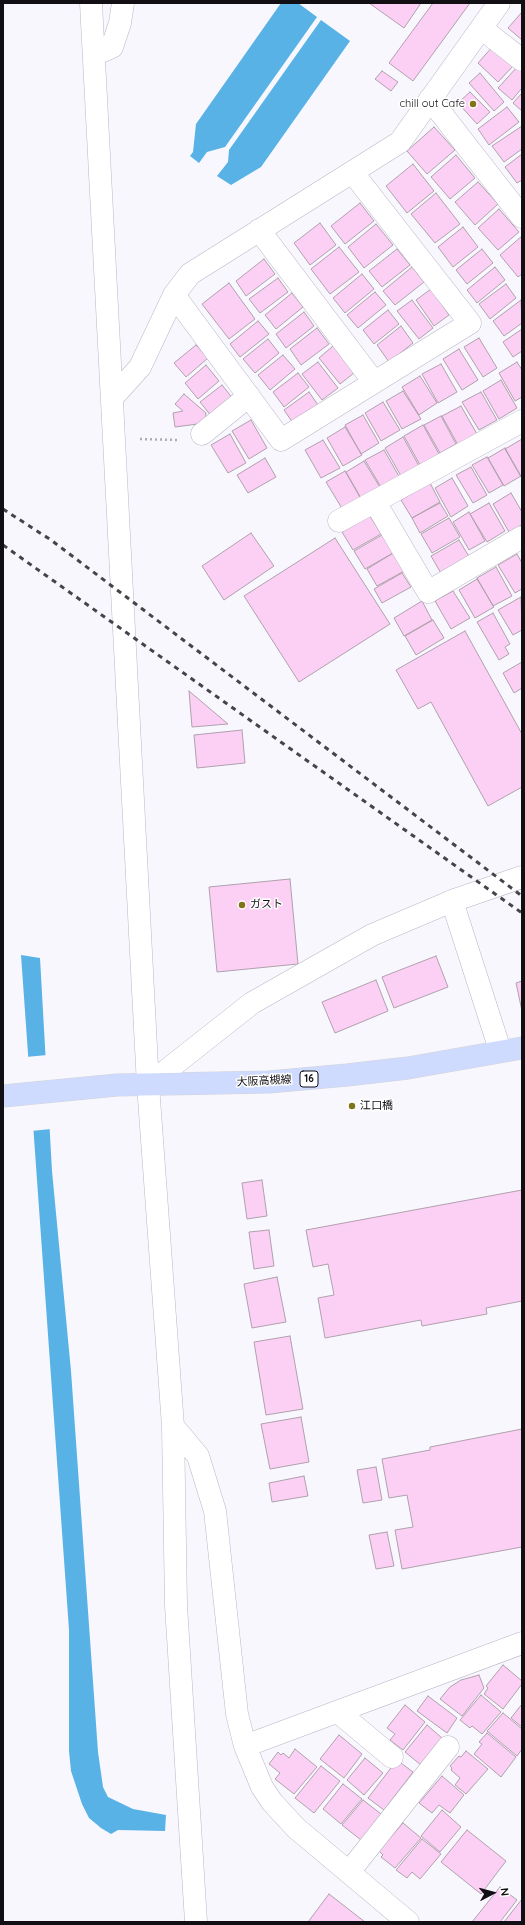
<!DOCTYPE html>
<meta charset="utf-8">
<style>
body{margin:0}
#map{position:relative;width:525px;height:1925px;overflow:hidden;background:#f9f7fe;font-family:Quicksand,sans-serif}
canvas{display:block}
.frame{position:absolute;inset:0;border:4px solid #110f14;pointer-events:none}
.north{position:absolute;left:473px;top:1873px;width:40px;height:40px;-webkit-text-stroke:3px #fff;paint-order:stroke;rotate:84deg;font-size:11px;font-weight:700;line-height:16px;text-align:center;color:#110f14}
.north::after{content:'';display:block;margin:auto;width:14px;height:18px;background:#110f14;clip-path:polygon(50% 0,100% 100%,50% 72%,0 100%)}
</style>
<div id="map">
<canvas width="525" height="1925"></canvas>
<div class="frame"></div>
<div class="north">N</div>
</div>
<script>
const context = document.querySelector('canvas').getContext('2d');
context.lineJoin = 'round';
function fillPath(path, color) { context.fillStyle = color; context.fill(path, 'evenodd'); }
const shape = rows => new Path2D(rows.map(r => 'M' + r).join(''));
function trace(path, color, width, dash) { context.strokeStyle = color; context.lineWidth = width; context.lineCap = dash ? 'butt' : 'round'; context.setLineDash(dash || []); context.stroke(path); }
function write(font, color, halo, rows, align = 'center') {
  context.font = font + ' Quicksand,"Noto Sans JP",sans-serif'; context.lineWidth = 3; context.setLineDash([]); context.textBaseline = 'middle'; context.strokeStyle = halo; context.fillStyle = color; for (const [text, x, y, turn = 0] of rows) {
    context.save(); context.translate(x, y); context.rotate((+turn || 0) * Math.PI / 180); context.textAlign = isNaN(turn) ? turn : align; if (halo) context.strokeText(text, 0, 0); context.fillText(text, 0, 0); context.restore();
  }
}
const water = shape([
 [281,3,298,3,317,17,225,147,207,152,199,163,190,156,193,152,196,124],
 [321,20,350,41,261,167,231,185,217,176,228,162,229,150],
 [21,955,40,958,52,1171,71,1371,98,1752,103,1787,108,1797,133,1809,166,1815,165,1831,118,1830,111,1834,101,1828,89,1818,82,1804,71,1771,69,1751,69,1630]
]);
const pier = shape([
 [47,1055,51,1129,31,1131,26,1057]
]);
const building = shape([
 [369,3,421,3,404,28,369,3],
 [433,3,470,3,413,81,389,63,433,3],
 [522,12,522,40,508,28,522,12],
 [494,45,515,64,498,82,478,63,494,45],
 [518,66,522,71,522,88,512,100,498,88,518,66],
 [382,71,398,82,391,91,375,79,382,71],
 [480,73,504,102,494,111,469,83,480,73],
 [470,92,490,112,477,124,458,103,470,92],
 [522,93,522,111,513,103,522,93],
 [507,107,519,122,489,145,478,129,507,107],
 [522,126,522,149,504,162,492,146,522,126],
 [434,127,455,150,427,174,407,151,434,127],
 [522,154,522,180,517,183,505,167,522,154],
 [456,155,475,178,450,199,431,177,456,155],
 [413,164,434,191,407,213,386,186,413,164],
 [478,182,498,204,475,225,455,202,478,182],
 [436,193,460,224,435,243,411,214,436,193],
 [360,203,374,221,345,244,331,226,360,203],
 [499,209,519,232,498,250,478,228,499,209],
 [320,223,336,245,310,265,294,243,320,223],
 [376,224,393,245,364,268,348,247,376,224],
 [463,227,478,247,453,267,438,247,463,227],
 [522,236,522,274,518,277,500,255,522,236],
 [339,247,359,272,330,294,311,269,339,247],
 [397,249,410,265,382,287,369,271,397,249],
 [482,249,493,263,467,284,456,270,482,249],
 [264,259,275,274,246,296,236,281,264,259],
 [412,267,424,282,395,305,383,291,412,267],
 [495,267,505,280,477,303,467,290,495,267],
 [362,274,374,289,345,313,333,298,362,274],
 [278,278,288,292,260,313,249,299,278,278],
 [229,283,255,319,229,339,202,304,229,283],
 [506,284,516,298,490,319,479,304,506,284],
 [431,289,449,315,434,326,416,300,431,289],
 [375,292,386,305,358,328,347,315,375,292],
 [292,293,303,307,276,329,265,315,292,293],
 [412,300,433,328,419,339,397,311,412,300],
 [521,300,522,323,504,336,493,321,521,300],
 [388,310,399,324,374,344,363,330,388,310],
 [304,312,314,326,286,348,276,334,304,312],
 [258,321,269,334,240,357,230,344,258,321],
 [401,326,413,343,389,362,377,345,401,326],
 [317,328,329,344,301,365,290,349,317,328],
 [522,329,522,351,513,357,503,342,522,329],
 [479,338,497,368,483,377,464,347,479,338],
 [268,339,279,353,255,373,243,359,268,339],
 [196,345,208,358,186,377,174,363,196,345],
 [333,346,354,373,340,384,319,358,333,346],
 [459,349,478,380,462,390,443,359,459,349],
 [283,355,295,369,270,390,258,375,283,355],
 [318,362,338,388,322,400,302,374,318,362],
 [517,362,522,370,522,397,515,401,499,373,517,362],
 [441,364,457,392,438,403,422,374,441,364],
 [206,365,219,381,198,399,185,383,206,365],
 [298,373,309,387,284,407,273,392,298,373],
 [420,376,437,403,419,415,402,387,420,376],
 [501,380,517,408,499,419,483,391,501,380],
 [222,385,234,400,212,417,200,402,222,385],
 [403,391,421,419,402,429,386,401,403,391],
 [309,392,318,405,293,423,284,410,309,392],
 [481,392,497,420,479,430,462,402,481,392],
 [184,394,206,413,205,423,175,427,173,413,183,411,175,404,184,394],
 [383,402,400,430,381,441,365,413,383,402],
 [461,406,477,434,458,445,442,416,461,406],
 [363,415,379,443,361,454,345,425,363,415],
 [441,416,456,444,440,453,424,425,441,416],
 [251,420,267,448,249,459,232,431,251,420],
 [423,425,439,454,420,465,404,436,423,425],
 [345,427,362,455,343,466,327,438,345,427],
 [230,434,246,463,228,473,211,445,230,434],
 [403,437,419,466,401,476,385,448,403,437],
 [522,439,522,476,521,477,505,449,522,439],
 [323,440,340,468,321,478,305,450,323,440],
 [505,448,521,476,504,486,488,458,505,448],
 [384,450,400,478,382,489,365,460,384,450],
 [487,457,503,485,489,493,472,465,487,457],
 [265,458,276,477,248,493,237,475,265,458],
 [364,461,381,489,362,500,346,472,364,461],
 [471,467,487,495,473,503,456,475,471,467],
 [345,471,361,499,343,510,326,482,345,471],
 [452,478,468,506,451,517,435,488,452,478],
 [430,483,440,502,412,518,401,500,430,483],
 [511,493,522,512,522,525,509,532,493,504,511,493],
 [440,503,448,516,420,533,412,518,440,503],
 [489,503,505,531,487,542,470,514,489,503],
 [469,512,485,541,469,550,453,522,469,512],
 [370,516,381,534,353,550,342,532,370,516],
 [449,518,460,537,432,553,421,534,449,518],
 [251,533,274,566,224,600,202,566,251,533],
 [382,535,393,553,365,569,354,551,382,535],
 [335,538,390,624,299,682,244,596,335,538],
 [459,540,470,558,442,575,431,556,459,540],
 [395,552,406,570,377,586,367,569,395,552],
 [517,554,522,563,522,589,515,593,498,565,517,554],
 [496,567,512,596,493,606,477,578,496,567],
 [402,573,411,587,382,603,374,589,402,573],
 [477,579,494,607,475,618,459,590,477,579],
 [453,591,470,618,451,629,435,601,453,591],
 [521,597,522,630,513,635,498,610,521,597],
 [422,601,432,620,404,636,394,618,422,601],
 [493,613,510,644,505,647,509,654,499,660,477,622,493,613],
 [433,620,444,638,416,655,405,636,433,620],
 [465,631,522,734,522,787,488,806,431,702,418,709,396,670,465,631],
 [522,662,522,688,514,693,503,673,522,662],
 [189,691,228,724,192,727,189,691],
 [242,730,245,763,197,768,194,735,242,730],
 [290,879,298,964,217,972,209,887,290,879],
 [436,956,448,987,394,1008,382,977,436,956],
 [376,980,388,1011,335,1033,322,1002,376,980],
 [522,981,522,1011,516,983,522,981],
 [262,1180,267,1216,247,1219,242,1183,262,1180],
 [522,1190,522,1301,486,1308,487,1314,422,1326,421,1320,325,1338,318,1298,334,1295,328,1264,313,1267,306,1230,522,1190],
 [269,1230,274,1266,254,1269,249,1232,269,1230],
 [277,1277,286,1322,252,1328,244,1284,277,1277],
 [290,1336,303,1409,266,1415,254,1342,290,1336],
 [301,1417,309,1462,270,1469,261,1424,301,1417],
 [522,1429,522,1547,402,1569,395,1530,413,1527,407,1495,389,1498,382,1459,430,1450,430,1447,522,1429],
 [376,1467,382,1500,363,1503,357,1470,376,1467],
 [304,1476,308,1496,272,1502,269,1483,304,1476],
 [387,1532,394,1566,376,1569,369,1535,387,1532],
 [503,1665,522,1681,522,1684,503,1709,484,1694,488,1688,486,1686,503,1665],
 [479,1675,484,1688,462,1716,440,1699,450,1687,461,1680,479,1675],
 [481,1695,501,1712,482,1734,472,1726,470,1728,460,1720,481,1695],
 [428,1696,457,1718,447,1733,417,1711,428,1696],
 [522,1704,522,1727,511,1718,522,1704],
 [405,1705,425,1722,403,1750,390,1740,395,1734,387,1728,405,1705],
 [503,1713,522,1729,522,1749,517,1756,487,1731,503,1713],
 [427,1725,442,1738,421,1765,405,1752,427,1725],
 [487,1733,516,1757,501,1777,474,1754,482,1744,479,1742,487,1733],
 [339,1735,362,1754,344,1778,320,1759,339,1735],
 [295,1749,317,1767,294,1794,275,1779,280,1773,269,1764,278,1752,281,1755,283,1753,289,1758,295,1749],
 [466,1751,488,1769,466,1794,455,1785,460,1778,451,1770,452,1768,450,1766,459,1756,461,1757,466,1751],
 [365,1758,383,1773,364,1795,347,1780,365,1758],
 [397,1760,413,1772,384,1810,368,1798,397,1760],
 [321,1766,340,1781,314,1813,295,1798,321,1766],
 [442,1776,464,1795,450,1813,439,1805,432,1813,419,1803,442,1776],
 [343,1784,362,1799,341,1824,323,1809,343,1784],
 [363,1800,381,1814,361,1840,342,1825,363,1800],
 [442,1810,461,1827,440,1852,421,1836,442,1810],
 [403,1823,421,1838,395,1868,381,1857,383,1855,379,1851,403,1823],
 [467,1830,506,1861,481,1894,441,1862,467,1830],
 [422,1839,441,1854,420,1879,412,1872,407,1878,396,1870,422,1839],
 [500,1887,517,1900,500,1922,472,1922,500,1887],
 [329,1894,365,1922,308,1922,329,1894],
 [522,1899,522,1922,504,1922,522,1899]
]);
const path = shape([
 [140,439,179,440]
]);
const minor = shape([
 [91,3,148,1085,173,1426,176,1605,196,1922],
 [481,28,522,60],
 [94,55,112,47,120,23,123,3],
 [430,99,522,217],
 [259,230,374,382],
 [174,295,281,440,470,323,353,173],
 [113,397,140,367,174,295,190,274,400,142,499,3],
 [202,434,249,396],
 [375,502,428,592,522,537],
 [339,521,522,421],
 [452,901,500,1050],
 [148,1085,252,1003,372,935,452,901,522,877],
 [173,1426,198,1456,215,1511,237,1714,245,1746,262,1787,272,1802,296,1828,408,1922],
 [338,1712,392,1757],
 [245,1746,522,1643],
 [349,1872,448,1747]
]);
const major = shape([
 [3,1096,117,1085,269,1082,347,1075,408,1068,522,1048]
]);
const rail = shape([
 [3,509,51,540,522,896],
 [3,545,522,913]
]);
const markers = [
 [473,104,4,"#817416"],
 [242,905,4,"#817416"],
 [352,1106,4,"#817416"]
];
const shields = [
 [309,1079,18]
];
const shieldNames = [
 ["16",309,1079]
];
const poiNames = [
 ["chill out Cafe",465,104,"right"],
 ["ガスト",250,905],
 ["江口橋",360,1106]
];
const streetNames = [
 ["大阪高槻線",264,1081,-3]
];
fillPath(water, '#58b2e6');
fillPath(pier, '#f9f7fe');
fillPath(building, '#fcd0f4');
trace(building, '#afa0ac', 1);
trace(minor, '#bbb6c6', 23);
trace(major, '#d4d4d5', 23);
trace(path, '#aeacb2', 2.5, [2, 3]);
trace(minor, '#fff', 22);
trace(major, '#cedbfe', 22);
trace(rail, '#46444a', 3, [5, 5]);
for (const [x, y, r, color] of markers) { const dot = new Path2D(); dot.arc(x, y, r, 0, 2 * Math.PI); context.fillStyle = color; context.fill(dot); trace(dot, '#fff', 1.5); }
for (const [x, y, w] of shields) { const box = new Path2D(); box.roundRect(x - w / 2, y - 8, w, 16, 3); context.fillStyle = '#fff'; context.fill(box); trace(box, '#110f14', 1); }
write('bold 10px', '#110f14', null, shieldNames);
write('11px', '#110f14', '#fff', poiNames, 'left');
write('11px', '#110f14', '#fff', streetNames);
</script>
